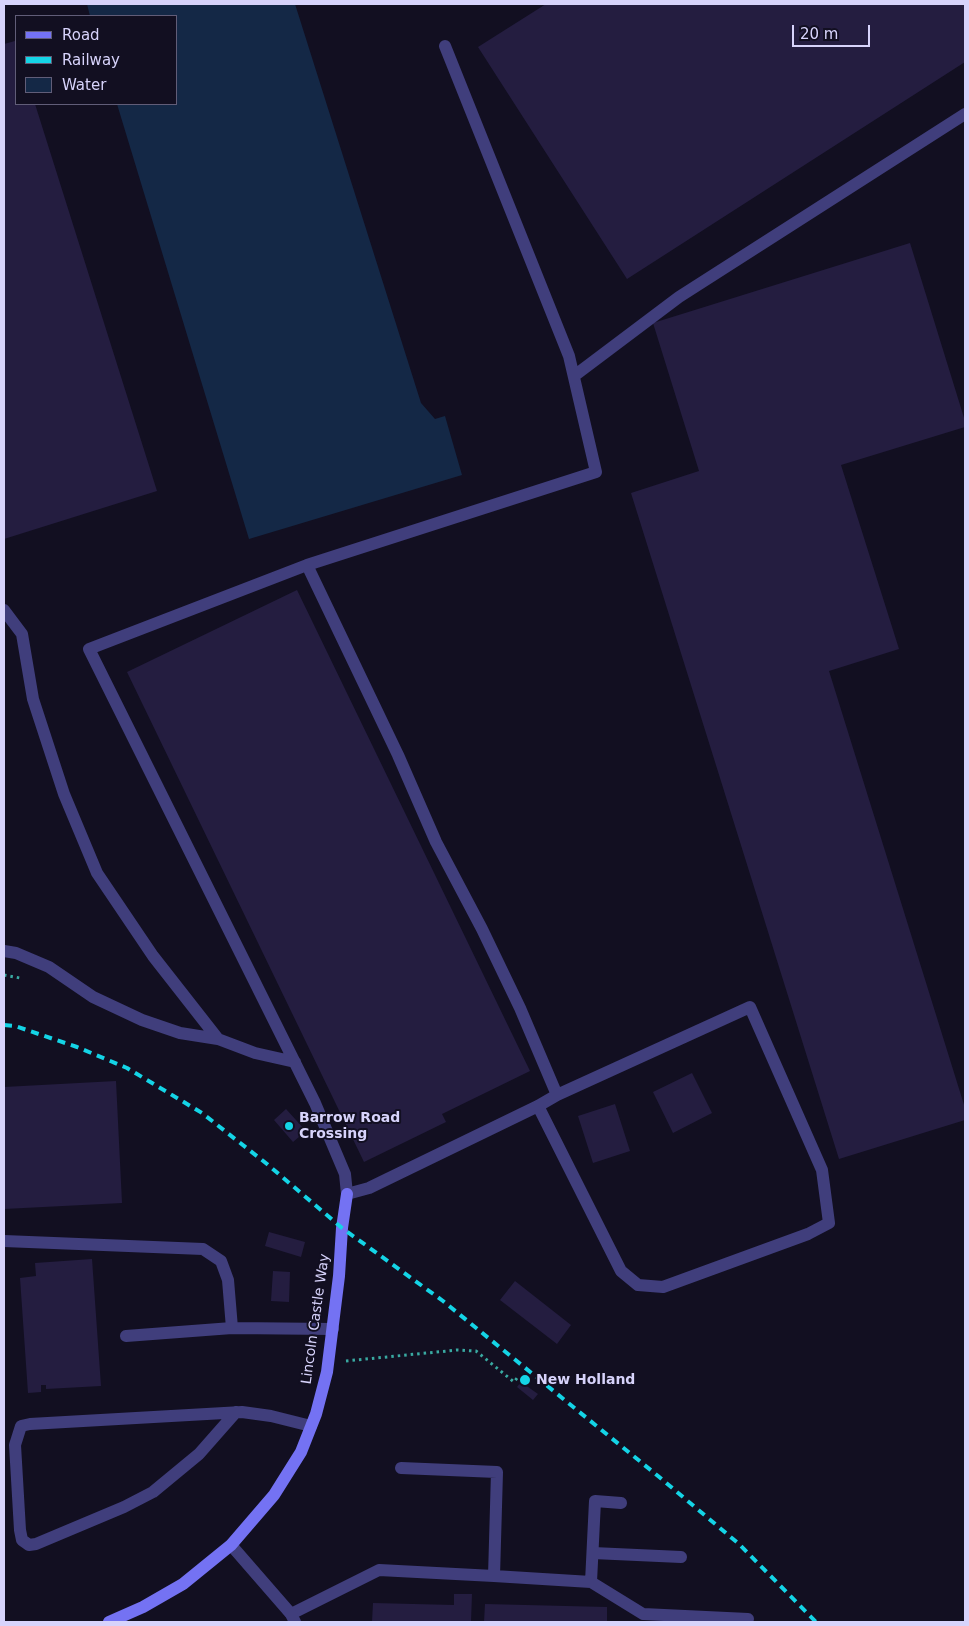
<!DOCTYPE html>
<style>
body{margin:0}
#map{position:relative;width:969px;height:1626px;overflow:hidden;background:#120f21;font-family:"DejaVu Sans",sans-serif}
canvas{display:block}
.frame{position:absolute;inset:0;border:5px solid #d7d3fb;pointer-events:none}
.legend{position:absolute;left:15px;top:15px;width:162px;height:90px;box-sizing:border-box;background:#120f21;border:1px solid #615d78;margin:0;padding:6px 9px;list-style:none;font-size:15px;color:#d7d3fb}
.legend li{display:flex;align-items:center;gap:10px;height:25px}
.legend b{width:25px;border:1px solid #615d78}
.scale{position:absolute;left:792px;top:25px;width:78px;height:22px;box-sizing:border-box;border:2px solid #d7d3fb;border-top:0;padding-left:6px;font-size:15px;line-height:18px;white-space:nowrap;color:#d7d3fb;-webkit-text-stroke:4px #120f21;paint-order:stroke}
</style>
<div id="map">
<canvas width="969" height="1626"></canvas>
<div class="frame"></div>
<ul class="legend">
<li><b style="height:6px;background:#7472f3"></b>Road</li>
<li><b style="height:6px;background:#14d4e6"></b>Railway</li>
<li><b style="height:14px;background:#142846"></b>Water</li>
</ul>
<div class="scale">20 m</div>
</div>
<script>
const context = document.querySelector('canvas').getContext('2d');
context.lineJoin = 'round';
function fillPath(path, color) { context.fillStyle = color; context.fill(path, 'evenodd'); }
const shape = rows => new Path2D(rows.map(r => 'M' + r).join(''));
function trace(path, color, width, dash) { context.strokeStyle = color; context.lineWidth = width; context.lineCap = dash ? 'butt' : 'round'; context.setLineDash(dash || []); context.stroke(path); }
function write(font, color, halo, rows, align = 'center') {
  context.font = font + ' "DejaVu Sans",sans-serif'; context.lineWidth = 4; context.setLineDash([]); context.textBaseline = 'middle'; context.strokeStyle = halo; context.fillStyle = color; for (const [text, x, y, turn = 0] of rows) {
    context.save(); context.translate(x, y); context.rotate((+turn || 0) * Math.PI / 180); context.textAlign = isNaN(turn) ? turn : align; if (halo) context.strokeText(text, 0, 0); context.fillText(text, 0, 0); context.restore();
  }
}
const water = shape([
 [87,4,295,4,421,403,435,419,445,416,462,475,249,539,117,104,176,104,176,16,90,16]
]);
const building = shape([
 [546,4,965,4,965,62,627,279,478,47],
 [15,41,16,45,16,104,35,104,157,491,4,539,4,44],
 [910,243,965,421,965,427,841,465,899,649,829,671,965,1108,965,1120,839,1159,631,493,699,471,653,323],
 [297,590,530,1071,442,1114,446,1122,364,1162,127,672],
 [692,1073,712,1113,673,1133,653,1092],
 [116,1081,122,1203,4,1209,4,1087],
 [615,1104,630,1151,593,1163,578,1116],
 [286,1109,306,1131,293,1142,274,1120],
 [269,1232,305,1242,301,1257,265,1246],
 [92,1259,101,1386,46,1389,46,1385,41,1385,41,1392,28,1393,20,1278,36,1276,35,1263],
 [273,1271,290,1272,289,1302,271,1301],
 [515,1281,571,1325,557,1344,500,1300],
 [521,1382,538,1394,533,1400,517,1387],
 [454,1594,472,1594,471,1622,372,1622,373,1603,454,1605],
 [485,1604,607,1607,607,1622,484,1622]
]);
const path = shape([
 [4,975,20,978],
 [346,1361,457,1350,476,1351,514,1382,517,1378]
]);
const lane = shape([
 [574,376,679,297,965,114],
 [307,565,398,755,436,842,482,929,520,1008,557,1095,538,1106,369,1188,347,1194,345,1174,315,1103,89,649,307,565,596,472,569,356,445,46],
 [4,610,22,634,33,699,64,794,97,873,153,956,218,1039],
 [4,951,16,953,49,967,93,997,142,1020,180,1033,218,1039,255,1053,295,1062],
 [538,1106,621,1271,638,1285,663,1287,808,1234,829,1223,822,1170,750,1007,557,1095],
 [4,1241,203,1249,221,1261,228,1280,232,1328,333,1329],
 [126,1336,232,1328],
 [236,1412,199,1454,153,1492,124,1507,36,1544,29,1545,22,1540,20,1530,15,1445,21,1426,30,1424,242,1412,271,1416,311,1426],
 [593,1553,681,1557],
 [494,1576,591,1582,643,1614,748,1619],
 [591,1582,595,1501,621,1503],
 [291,1614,379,1570,494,1576,497,1472,401,1468]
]);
const street = shape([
 [231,1545,291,1614,295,1622]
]);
const secondary = shape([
 [109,1622,143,1607,183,1584,231,1545,274,1495,301,1452,316,1414,327,1372,339,1276,342,1228,347,1194]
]);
const rail = shape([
 [4,1025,15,1026,77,1047,127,1068,202,1113,267,1164,342,1228,443,1301,658,1476,739,1544,816,1622]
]);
const markers = [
 [289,1126,5,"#14d4e6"],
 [525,1380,6,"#14d4e6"]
];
const poiNames = [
 ["Barrow Road",299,1118],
 ["Crossing",299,1134],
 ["New Holland",536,1380]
];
const streetNames = [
 ["Lincoln Castle Way",316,1319,-82]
];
fillPath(water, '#142846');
fillPath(building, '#241d40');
trace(path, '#39a9a1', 3, [2.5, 4]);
trace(lane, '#403e7c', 12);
trace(street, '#403e7c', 12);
trace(secondary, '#7472f3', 12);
trace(rail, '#14d4e6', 4, [8, 6]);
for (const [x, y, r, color] of markers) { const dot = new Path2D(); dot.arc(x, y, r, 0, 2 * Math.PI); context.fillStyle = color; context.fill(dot); trace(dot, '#120f21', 2); }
write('bold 14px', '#d7d3fb', '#120f21', poiNames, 'left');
write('14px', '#d7d3fb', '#120f21', streetNames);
</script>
